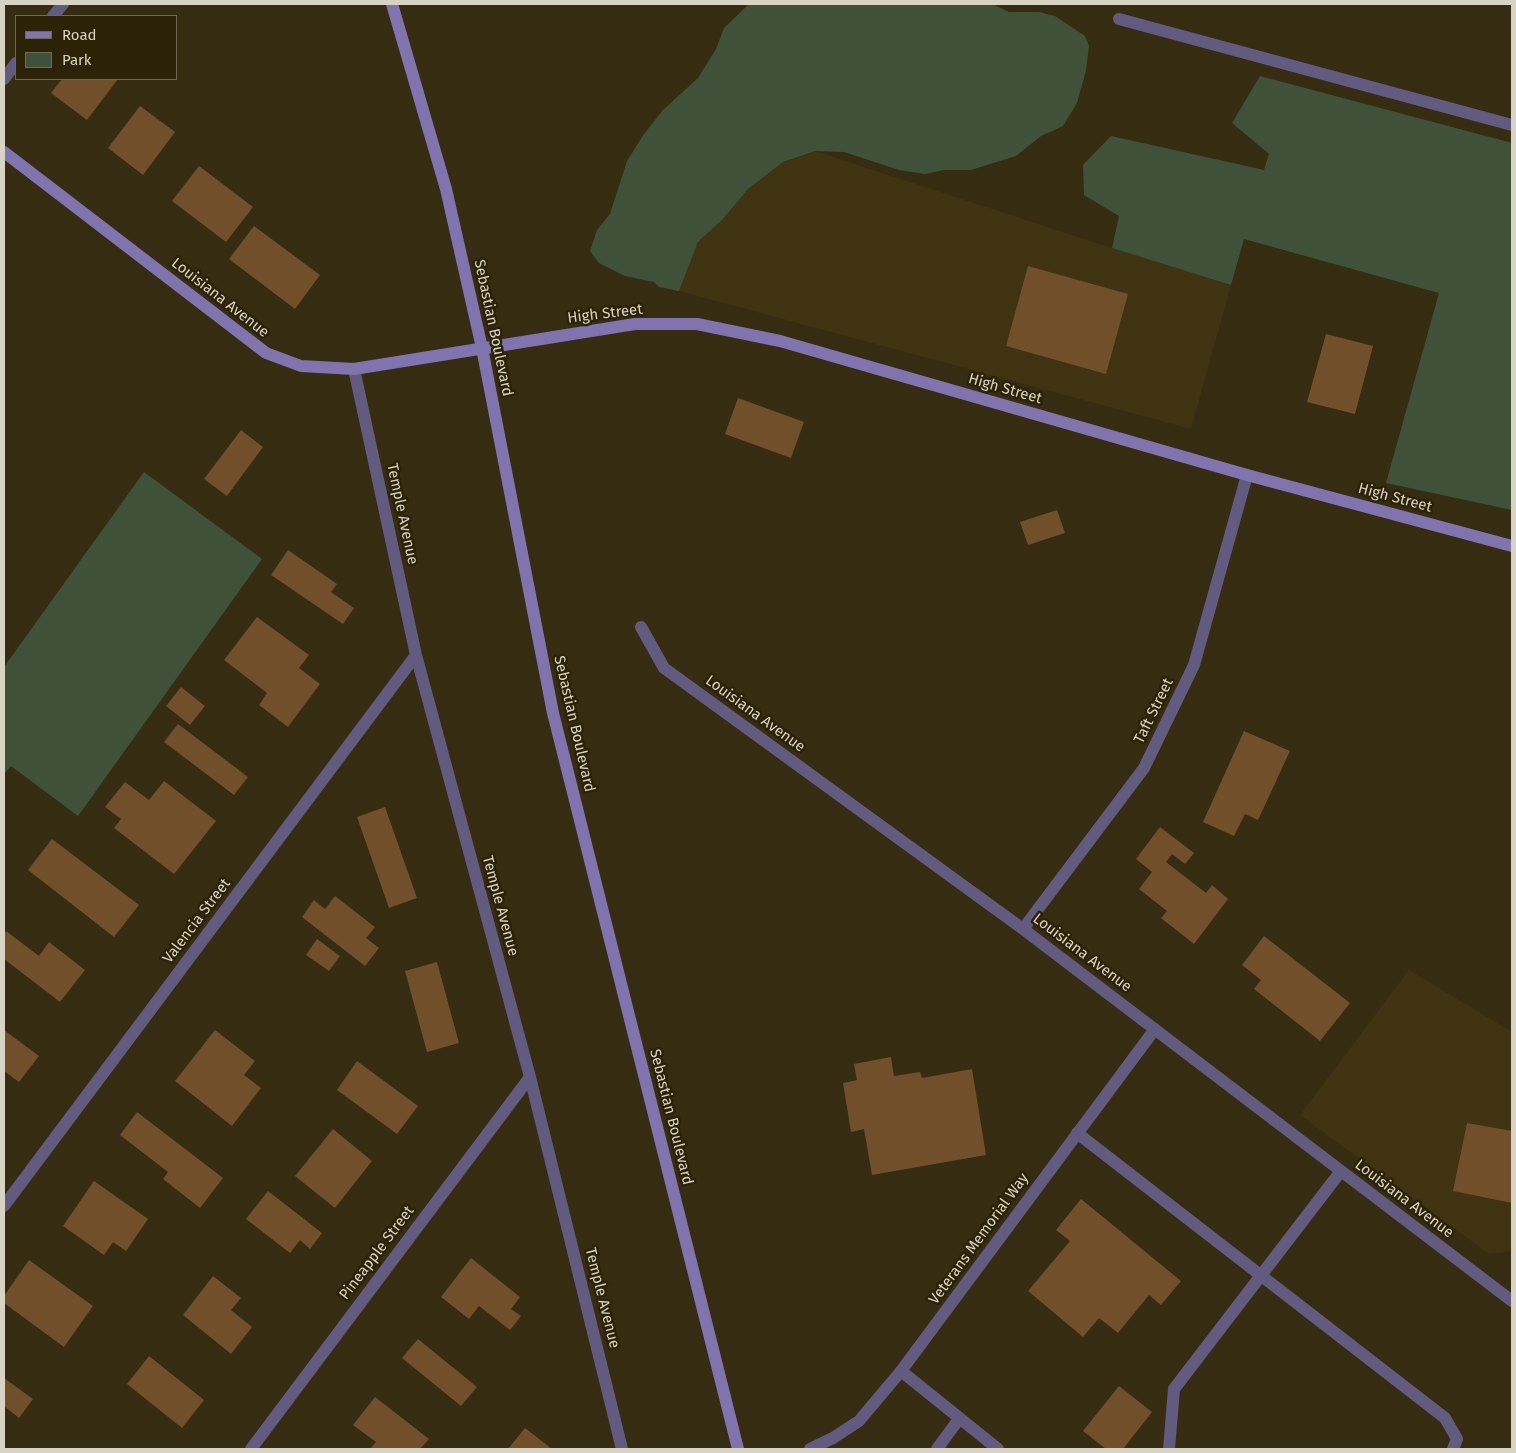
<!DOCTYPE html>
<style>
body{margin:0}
#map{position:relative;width:1516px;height:1453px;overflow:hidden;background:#362c12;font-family:"Fira Sans",sans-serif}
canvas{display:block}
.frame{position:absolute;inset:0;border:5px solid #d9d3c4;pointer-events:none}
.legend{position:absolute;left:15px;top:15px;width:162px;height:65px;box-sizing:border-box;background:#2c2208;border:1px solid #716953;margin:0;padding:6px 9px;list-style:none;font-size:15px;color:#d9d3c4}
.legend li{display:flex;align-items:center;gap:10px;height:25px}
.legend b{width:25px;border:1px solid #716953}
</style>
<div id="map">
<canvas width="1516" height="1453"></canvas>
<div class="frame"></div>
<ul class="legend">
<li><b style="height:6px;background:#8173ad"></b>Road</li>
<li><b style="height:14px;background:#3f5239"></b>Park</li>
</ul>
</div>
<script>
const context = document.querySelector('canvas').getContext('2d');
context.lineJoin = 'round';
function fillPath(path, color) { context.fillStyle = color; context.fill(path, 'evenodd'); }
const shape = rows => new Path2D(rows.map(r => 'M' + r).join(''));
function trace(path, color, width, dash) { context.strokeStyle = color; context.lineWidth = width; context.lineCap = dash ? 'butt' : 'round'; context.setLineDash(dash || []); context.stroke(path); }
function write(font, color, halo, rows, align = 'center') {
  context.font = font + ' "Fira Sans",sans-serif'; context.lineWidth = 5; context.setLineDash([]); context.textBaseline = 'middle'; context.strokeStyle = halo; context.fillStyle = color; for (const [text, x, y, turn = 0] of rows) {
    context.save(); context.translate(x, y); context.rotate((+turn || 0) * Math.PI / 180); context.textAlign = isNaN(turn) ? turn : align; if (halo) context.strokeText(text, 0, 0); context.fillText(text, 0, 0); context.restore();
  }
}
const built = shape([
 [815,151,1112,248,1231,285,1191,429,679,291,698,242,723,219,748,189,783,162],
 [1409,970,1512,1032,1512,1251,1489,1254,1300,1115]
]);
const green = shape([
 [749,4,992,4,1009,12,1039,12,1055,16,1085,36,1089,46,1086,70,1077,103,1063,126,1041,136,1016,156,971,170,944,170,925,174,899,170,844,152,815,151,783,162,748,189,723,219,698,242,679,291,659,287,654,282,625,276,599,263,590,251,597,230,610,214,627,161,644,134,663,110,698,78,716,49,724,28],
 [1260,76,1512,143,1512,510,1386,483,1439,293,1244,239,1231,285,1112,248,1119,216,1084,195,1083,165,1111,136,1264,170,1269,154,1232,123],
 [144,472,262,559,78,816,11,766,4,774,4,667]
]);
const building = shape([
 [62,79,118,79,87,120,51,93],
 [140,106,175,132,143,175,108,148],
 [199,166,253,207,226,242,172,201],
 [254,226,320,275,295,309,229,259],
 [1028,266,1128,294,1106,374,1006,346],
 [1326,334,1373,346,1355,414,1307,402],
 [738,398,804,422,791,458,725,434],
 [241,430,263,447,227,496,204,479],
 [1057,510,1065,533,1028,545,1020,522],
 [288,550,337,584,331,592,354,608,343,624,271,575],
 [257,617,309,655,299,668,320,684,288,727,259,705,267,693,224,660],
 [181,687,205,706,190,725,166,706],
 [178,724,248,777,234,795,164,742],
 [1244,731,1290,751,1258,820,1245,814,1234,836,1203,822],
 [164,781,216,821,174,874,114,828,121,819,105,807,125,782,149,800],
 [385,807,417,898,389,908,357,817],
 [1160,827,1194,853,1185,864,1172,854,1166,862,1206,893,1212,885,1228,899,1194,944,1161,918,1167,911,1139,889,1152,872,1136,859],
 [52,839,139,905,114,937,28,870],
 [335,896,375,927,366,938,379,948,365,966,302,917,314,900,325,909],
 [6,931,39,956,49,942,85,970,60,1002,4,959,4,935],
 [1264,936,1350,1003,1320,1041,1254,989,1261,980,1242,965],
 [317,939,340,956,329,971,306,955],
 [437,962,459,1043,427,1052,405,971],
 [4,1030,39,1056,19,1082,4,1071],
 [215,1030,255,1061,244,1075,261,1088,232,1126,175,1081],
 [891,1057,894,1076,920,1072,922,1078,972,1069,986,1155,872,1175,864,1129,851,1132,843,1083,857,1080,854,1064],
 [357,1061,418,1106,397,1134,337,1090],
 [137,1112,223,1178,200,1208,163,1179,168,1172,120,1135],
 [1467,1123,1512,1131,1512,1203,1453,1191],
 [333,1129,372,1161,335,1208,295,1176],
 [94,1181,148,1219,126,1251,113,1242,104,1255,63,1226],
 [268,1191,322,1233,310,1249,300,1240,290,1253,246,1219],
 [1081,1199,1181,1281,1161,1305,1149,1295,1118,1333,1099,1318,1083,1337,1028,1291,1070,1241,1056,1230],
 [471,1258,520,1297,511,1309,521,1316,510,1330,479,1306,469,1319,441,1297],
 [29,1260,93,1306,64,1347,4,1303,4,1296],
 [213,1276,241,1298,231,1310,252,1327,231,1354,183,1315],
 [418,1339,477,1387,461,1406,402,1358],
 [149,1356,204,1400,182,1428,127,1384],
 [4,1378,33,1399,19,1418,4,1406],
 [1119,1386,1152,1412,1123,1449,1106,1449,1083,1431],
 [375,1397,429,1439,420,1449,370,1449,376,1442,353,1425],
 [525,1428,552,1449,508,1449]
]);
const lane = shape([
 [1119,19,1512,125],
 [1077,1133,1445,1418,1457,1439,1453,1449],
 [901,1371,998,1449],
 [937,1449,959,1419],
 [1169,1449,1174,1389,1341,1171]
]);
const street = shape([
 [53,16,63,4],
 [4,79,16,63],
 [354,369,416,655,530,1077,622,1449],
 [641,627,664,668,1023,929,1512,1301],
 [1023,929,1144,768,1194,665,1247,475],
 [4,1206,416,655],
 [251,1449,530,1077],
 [810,1449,833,1438,859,1421,901,1371,1155,1029]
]);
const secondary = shape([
 [392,4,446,189,482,348,553,713,738,1449],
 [4,152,266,353,301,366,354,369,635,324,697,324,780,341,1247,475,1512,546]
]);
const streetNames = [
 ["Louisiana Avenue",220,298,38],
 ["High Street",605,314,-7],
 ["Sebastian Boulevard",493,328,78],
 ["High Street",1005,389,16],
 ["High Street",1395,498,15],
 ["Temple Avenue",402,514,78],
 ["Taft Street",1154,711,-64],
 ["Louisiana Avenue",755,714,36],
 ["Sebastian Boulevard",574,724,77],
 ["Temple Avenue",500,906,75],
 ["Valencia Street",197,921,-53],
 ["Louisiana Avenue",1082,953,37],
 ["Sebastian Boulevard",671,1117,76],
 ["Louisiana Avenue",1404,1199,37],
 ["Veterans Memorial Way",979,1239,-54],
 ["Pineapple Street",377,1253,-53],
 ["Temple Avenue",602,1298,76]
];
fillPath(built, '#3f3311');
fillPath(green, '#3f5239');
fillPath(building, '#714f2a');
trace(lane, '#635b7f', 12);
trace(street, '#635b7f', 12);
trace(secondary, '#8173ad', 12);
write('15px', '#d9d3c4', '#2c2208', streetNames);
</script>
